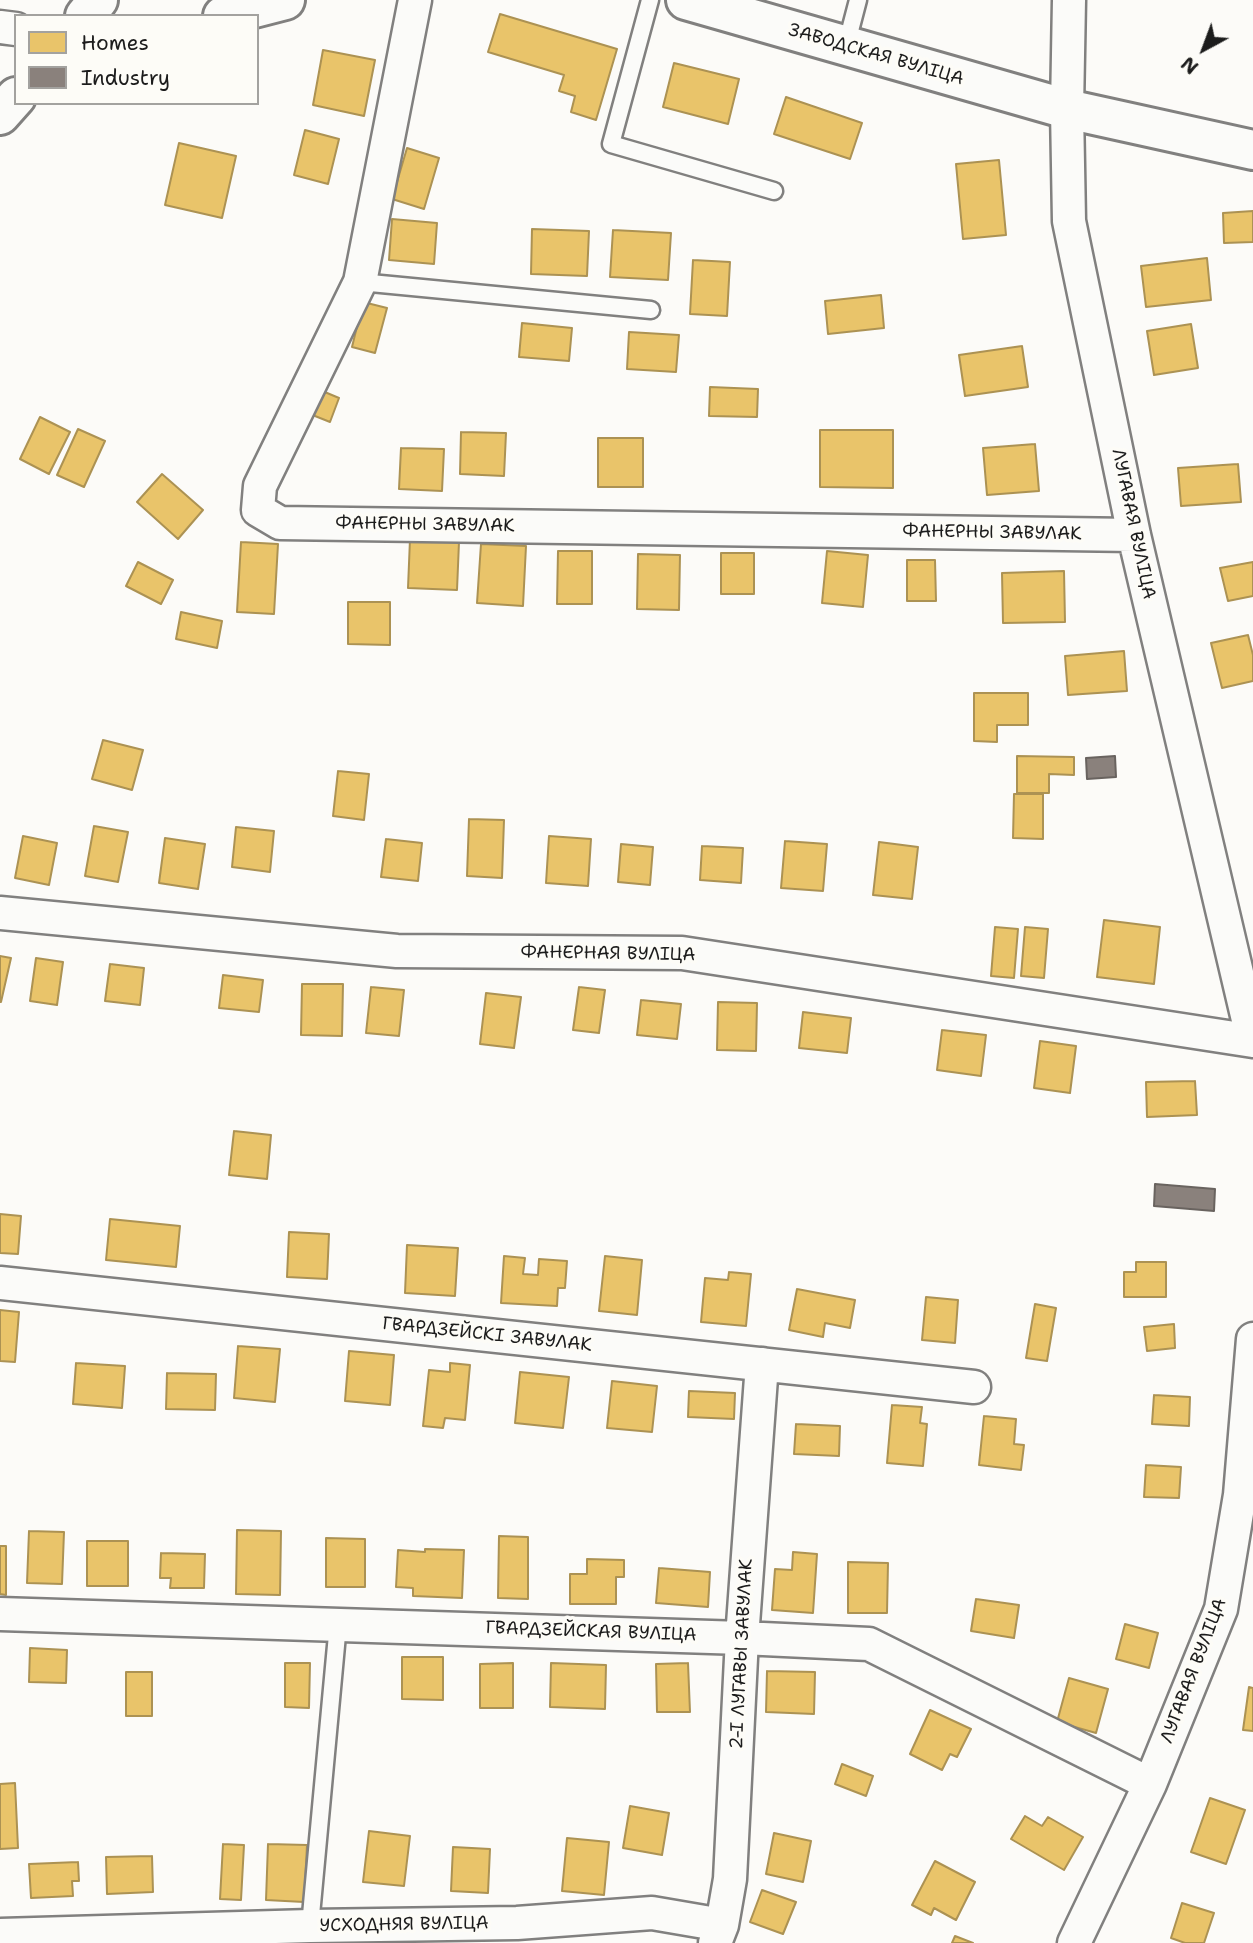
<!DOCTYPE html>
<meta charset="utf-8">
<style>
body{margin:0}
#map{position:relative;width:1253px;height:1943px;overflow:hidden;background:#fcfbf8;font-family:"Shantell Sans",sans-serif}
canvas{display:block}
.legend{position:absolute;left:14px;top:14px;width:245px;height:91px;box-sizing:border-box;background:#fdfcf7;border:2px solid #a3a29f;margin:0;padding:9px 12px;list-style:none;font-size:21px;color:#1c1c1c}
.legend li{display:flex;align-items:center;gap:14px;height:35px}
.legend b{width:35px;border:2px solid #a3a29f}
.north{position:absolute;left:1169px;top:14px;width:70px;height:70px;-webkit-text-stroke:5px #fdfcf7;paint-order:stroke;rotate:221deg;font-size:19px;font-weight:700;line-height:28px;text-align:center;color:#1c1c1c}
.north::after{content:'';display:block;margin:auto;width:24px;height:32px;background:#1c1c1c;clip-path:polygon(50% 0,100% 100%,50% 72%,0 100%)}
</style>
<div id="map">
<canvas width="1253" height="1943"></canvas>
<ul class="legend">
<li><b style="height:19px;background:#e9c46a"></b>Homes</li>
<li><b style="height:19px;background:#8a817c"></b>Industry</li>
</ul>
<div class="north">N</div>
</div>
<script>
const context = document.querySelector('canvas').getContext('2d');
context.lineJoin = 'round';
function fillPath(path, color) { context.fillStyle = color; context.fill(path, 'evenodd'); }
const shape = rows => new Path2D(rows.map(r => 'M' + r).join(''));
function trace(path, color, width, dash) { context.strokeStyle = color; context.lineWidth = width; context.lineCap = dash ? 'butt' : 'round'; context.setLineDash(dash || []); context.stroke(path); }
function write(font, color, halo, rows, align = 'center') {
  context.font = font + ' "Shantell Sans",sans-serif'; context.lineWidth = 7; context.setLineDash([]); context.textBaseline = 'middle'; context.strokeStyle = halo; context.fillStyle = color; for (const [text, x, y, turn = 0] of rows) {
    context.save(); context.translate(x, y); context.rotate((+turn || 0) * Math.PI / 180); context.textAlign = isNaN(turn) ? turn : align; if (halo) context.strokeText(text, 0, 0); context.fillText(text, 0, 0); context.restore();
  }
}
const homes = shape([
 [500,14,617,49,596,120,571,112,575,96,559,91,564,75,488,52,500,14],
 [323,50,375,60,364,116,313,105,323,50],
 [674,63,739,79,728,124,663,107,674,63],
 [786,97,862,123,850,159,774,134,786,97],
 [305,130,339,139,328,184,294,175,305,130],
 [179,143,236,156,222,218,165,205,179,143],
 [407,148,439,158,424,209,392,199,407,148],
 [999,160,1006,235,963,239,956,164,999,160],
 [1253,211,1253,242,1224,243,1223,213,1253,211],
 [392,219,437,223,434,264,389,260,392,219],
 [532,229,589,231,587,276,531,274,532,229],
 [613,230,671,233,668,280,610,277,613,230],
 [1207,258,1211,300,1146,307,1141,266,1207,258],
 [693,260,730,262,727,316,690,314,693,260],
 [881,295,884,328,828,334,825,301,881,295],
 [363,302,387,308,375,353,352,347,363,302],
 [522,323,572,328,569,361,519,357,522,323],
 [1191,324,1198,368,1154,375,1147,331,1191,324],
 [629,332,679,335,676,372,627,369,629,332],
 [1022,346,1028,387,965,396,959,355,1022,346],
 [710,387,758,389,757,417,709,416,710,387],
 [320,390,339,398,330,422,310,414,320,390],
 [40,417,70,432,49,474,20,459,40,417],
 [78,429,105,441,84,487,57,475,78,429],
 [820,430,893,430,893,488,820,487,820,430],
 [461,432,506,433,504,476,460,474,461,432],
 [598,438,643,438,643,487,598,487,598,438],
 [1035,444,1039,491,987,495,983,448,1035,444],
 [401,448,444,449,442,491,399,489,401,448],
 [1238,464,1241,502,1181,506,1178,468,1238,464],
 [162,474,203,510,178,539,137,502,162,474],
 [410,539,459,542,457,590,408,588,410,539],
 [241,542,278,544,274,614,237,612,241,542],
 [481,544,526,546,523,606,477,603,481,544],
 [558,551,592,551,592,604,557,604,558,551],
 [827,551,868,555,863,607,822,603,827,551],
 [721,553,754,553,754,594,721,594,721,553],
 [638,554,680,555,679,610,637,609,638,554],
 [907,560,935,560,936,601,907,601,907,560],
 [138,562,173,580,161,604,126,586,138,562],
 [1253,562,1253,596,1228,601,1220,568,1253,562],
 [1064,571,1065,622,1003,623,1002,573,1064,571],
 [348,602,390,602,390,645,348,644,348,602],
 [181,612,222,621,217,648,176,639,181,612],
 [1248,635,1253,655,1253,681,1222,688,1211,643,1248,635],
 [1124,651,1127,691,1068,695,1065,656,1124,651],
 [974,693,1028,693,1028,725,997,725,997,742,974,741,974,693],
 [103,740,143,750,132,790,92,779,103,740],
 [1017,756,1074,757,1074,775,1049,774,1049,793,1017,793,1017,756],
 [338,771,369,774,364,820,333,816,338,771],
 [1014,794,1043,794,1043,839,1013,838,1014,794],
 [469,819,504,820,502,878,467,876,469,819],
 [94,826,128,832,118,882,85,876,94,826],
 [236,827,274,831,270,872,232,867,236,827],
 [23,836,57,843,49,885,15,878,23,836],
 [549,836,591,839,588,886,546,883,549,836],
 [165,838,205,844,198,889,159,883,165,838],
 [386,839,422,843,418,881,381,877,386,839],
 [785,841,827,844,823,891,781,888,785,841],
 [879,842,918,847,912,899,873,895,879,842],
 [621,844,653,847,650,885,618,882,621,844],
 [702,846,743,848,741,883,700,880,702,846],
 [1104,920,1160,927,1154,984,1097,977,1104,920],
 [995,927,1018,929,1014,978,991,976,995,927],
 [1025,927,1048,929,1044,978,1021,976,1025,927],
 [0,956,11,958,1,1002,0,1002,0,956],
 [36,958,63,962,57,1005,30,1001,36,958],
 [110,964,144,968,140,1005,105,1001,110,964],
 [223,975,263,980,259,1012,219,1008,223,975],
 [302,984,343,984,342,1036,301,1035,302,984],
 [371,987,404,990,399,1036,366,1033,371,987],
 [579,987,605,990,599,1033,573,1030,579,987],
 [486,993,521,997,514,1048,480,1044,486,993],
 [641,1000,681,1004,677,1039,637,1035,641,1000],
 [718,1002,757,1003,756,1051,717,1050,718,1002],
 [803,1012,851,1018,847,1053,799,1048,803,1012],
 [942,1030,986,1035,981,1076,937,1070,942,1030],
 [1040,1041,1076,1046,1070,1093,1034,1088,1040,1041],
 [1195,1081,1197,1115,1147,1117,1146,1082,1195,1081],
 [234,1131,271,1135,267,1179,229,1175,234,1131],
 [0,1214,21,1216,18,1254,0,1253,0,1214],
 [110,1219,180,1226,176,1267,106,1260,110,1219],
 [289,1232,329,1234,327,1279,287,1277,289,1232],
 [407,1245,458,1248,455,1296,405,1293,407,1245],
 [504,1256,525,1258,523,1274,538,1275,539,1259,567,1261,565,1288,558,1288,557,1306,501,1303,504,1256],
 [605,1256,642,1260,637,1315,599,1311,605,1256],
 [1136,1262,1166,1262,1166,1297,1124,1297,1124,1272,1136,1272,1136,1262],
 [729,1272,751,1274,746,1326,701,1322,705,1278,728,1280,729,1272],
 [797,1289,855,1300,850,1328,825,1323,823,1337,789,1330,797,1289],
 [926,1297,958,1300,955,1343,922,1340,926,1297],
 [1035,1304,1056,1308,1047,1361,1026,1358,1035,1304],
 [0,1310,19,1312,15,1362,0,1361,0,1310],
 [1174,1324,1175,1348,1147,1351,1144,1327,1174,1324],
 [238,1346,280,1349,275,1402,234,1398,238,1346],
 [349,1351,394,1355,390,1405,345,1401,349,1351],
 [76,1363,125,1366,122,1408,73,1404,76,1363],
 [450,1363,470,1365,465,1420,445,1418,443,1428,423,1426,429,1370,450,1372,450,1363],
 [520,1372,569,1377,563,1428,515,1423,520,1372],
 [167,1373,216,1374,215,1410,166,1409,167,1373],
 [612,1381,657,1386,652,1432,607,1428,612,1381],
 [689,1391,735,1393,734,1419,688,1417,689,1391],
 [1154,1395,1190,1397,1189,1426,1152,1424,1154,1395],
 [892,1405,922,1407,920,1423,927,1424,923,1466,887,1463,892,1405],
 [984,1416,1016,1419,1014,1444,1024,1445,1021,1470,979,1465,984,1416],
 [796,1424,840,1426,839,1456,794,1454,796,1424],
 [1146,1465,1181,1467,1179,1498,1144,1497,1146,1465],
 [237,1530,281,1531,280,1595,236,1594,237,1530],
 [29,1531,64,1532,62,1584,27,1583,29,1531],
 [499,1536,528,1537,528,1599,498,1598,499,1536],
 [326,1538,365,1539,365,1587,326,1587,326,1538],
 [87,1541,128,1541,128,1586,87,1586,87,1541],
 [0,1546,6,1546,6,1595,0,1594,0,1546],
 [425,1549,464,1550,462,1598,413,1596,413,1588,396,1587,398,1550,425,1552,425,1549],
 [793,1552,817,1554,813,1613,772,1610,775,1569,792,1570,793,1552],
 [161,1553,205,1554,204,1588,170,1588,171,1578,160,1578,161,1553],
 [587,1559,624,1560,624,1577,616,1577,616,1604,570,1604,570,1574,587,1574,587,1559],
 [848,1562,888,1563,887,1613,848,1613,848,1562],
 [659,1568,710,1572,708,1607,656,1603,659,1568],
 [976,1599,1019,1605,1014,1638,971,1631,976,1599],
 [1125,1624,1158,1633,1149,1668,1116,1659,1125,1624],
 [30,1648,67,1650,66,1683,29,1682,30,1648],
 [402,1657,443,1657,443,1700,402,1699,402,1657],
 [285,1663,310,1663,309,1708,285,1707,285,1663],
 [513,1663,513,1708,480,1708,480,1664,513,1663],
 [551,1663,606,1665,605,1709,550,1707,551,1663],
 [688,1663,690,1712,657,1712,656,1664,688,1663],
 [767,1671,815,1672,814,1714,766,1712,767,1671],
 [126,1672,152,1672,152,1716,126,1716,126,1672],
 [1069,1678,1108,1689,1096,1733,1057,1722,1069,1678],
 [1249,1687,1253,1688,1253,1731,1243,1730,1249,1687],
 [930,1710,971,1729,957,1757,950,1754,942,1770,910,1754,930,1710],
 [842,1764,873,1776,866,1796,835,1784,842,1764],
 [15,1783,18,1848,0,1849,0,1784,15,1783],
 [1210,1798,1245,1810,1226,1864,1191,1852,1210,1798],
 [630,1806,669,1813,662,1855,623,1848,630,1806],
 [1025,1816,1042,1826,1048,1817,1083,1837,1064,1870,1011,1839,1025,1816],
 [369,1831,410,1836,404,1886,363,1882,369,1831],
 [774,1833,811,1841,803,1882,766,1874,774,1833],
 [567,1838,609,1842,604,1895,562,1891,567,1838],
 [223,1844,244,1845,241,1900,220,1899,223,1844],
 [268,1844,307,1845,304,1902,266,1900,268,1844],
 [453,1847,490,1849,488,1893,451,1891,453,1847],
 [152,1856,153,1892,107,1894,106,1857,152,1856],
 [935,1861,975,1882,956,1920,934,1908,931,1915,912,1905,935,1861],
 [78,1862,79,1881,72,1881,73,1896,31,1898,29,1864,78,1862],
 [762,1890,796,1902,783,1934,750,1922,762,1890],
 [1182,1903,1214,1913,1204,1943,1185,1943,1171,1938,1182,1903],
 [955,1936,973,1943,952,1943,955,1936]
]);
const industry = shape([
 [1115,756,1116,777,1087,779,1086,758,1115,756],
 [1155,1184,1215,1189,1214,1211,1154,1206,1155,1184]
]);
const service = shape([
 [650,0,611,144,774,191],
 [846,46,858,0],
 [360,282,651,310],
 [310,1926,338,1624]
]);
const minor = shape([
 [415,0,360,282,260,486,258,510,280,523,1134,535],
 [1069,0,1067,109,1069,221,1134,535,1253,1041],
 [0,27,16,29],
 [0,913,397,951,682,953,1253,1041],
 [0,1283,974,1387],
 [0,1614,742,1638,869,1644,1150,1784],
 [0,1935,310,1926,517,1923,652,1913,722,1925],
 [715,1943,722,1925,730,1879,742,1638,762,1364],
 [1074,1943,1150,1784,1221,1609,1240,1495,1253,1339]
]);
const tertiary = shape([
 [686,0,1067,109,1253,150],
 [223,16,285,0]
]);
const primary = shape([
 [85,16,98,0],
 [0,115,16,97]
]);
const streetNames = [
 ["ЗАВОДСКАЯ ВУЛІЦА",876,55,16],
 ["ЛУГАВАЯ ВУЛІЦА",1133,524,78],
 ["ФАНЕРНЫ ЗАВУЛАК",425,525,1],
 ["ФАНЕРНЫ ЗАВУЛАК",992,533,1],
 ["ФАНЕРНАЯ ВУЛІЦА",608,954,1],
 ["ГВАРДЗЕЙСКІ ЗАВУЛАК",487,1335,6],
 ["ГВАРДЗЕЙСКАЯ ВУЛІЦА",591,1632,2],
 ["2-І ЛУГАВЫ ЗАВУЛАК",742,1654,-87],
 ["ЛУГАВАЯ ВУЛІЦА",1194,1671,-69],
 ["УСХОДНЯЯ ВУЛІЦА",404,1925,-1]
];
fillPath(homes, '#e9c46a');
trace(homes, '#ac9253', 2);
fillPath(industry, '#8a817c');
trace(industry, '#69635f', 2);
trace(service, '#81807f', 21);
trace(minor, '#81807f', 37);
trace(tertiary, '#81807f', 44);
trace(primary, '#81807f', 44);
trace(service, '#fbfbf9', 16);
trace(minor, '#fbfbf9', 32);
trace(tertiary, '#fbfbf9', 38);
trace(primary, '#fbfbf9', 38);
write('18px', '#1c1c1c', '#fdfcf7', streetNames);
</script>
